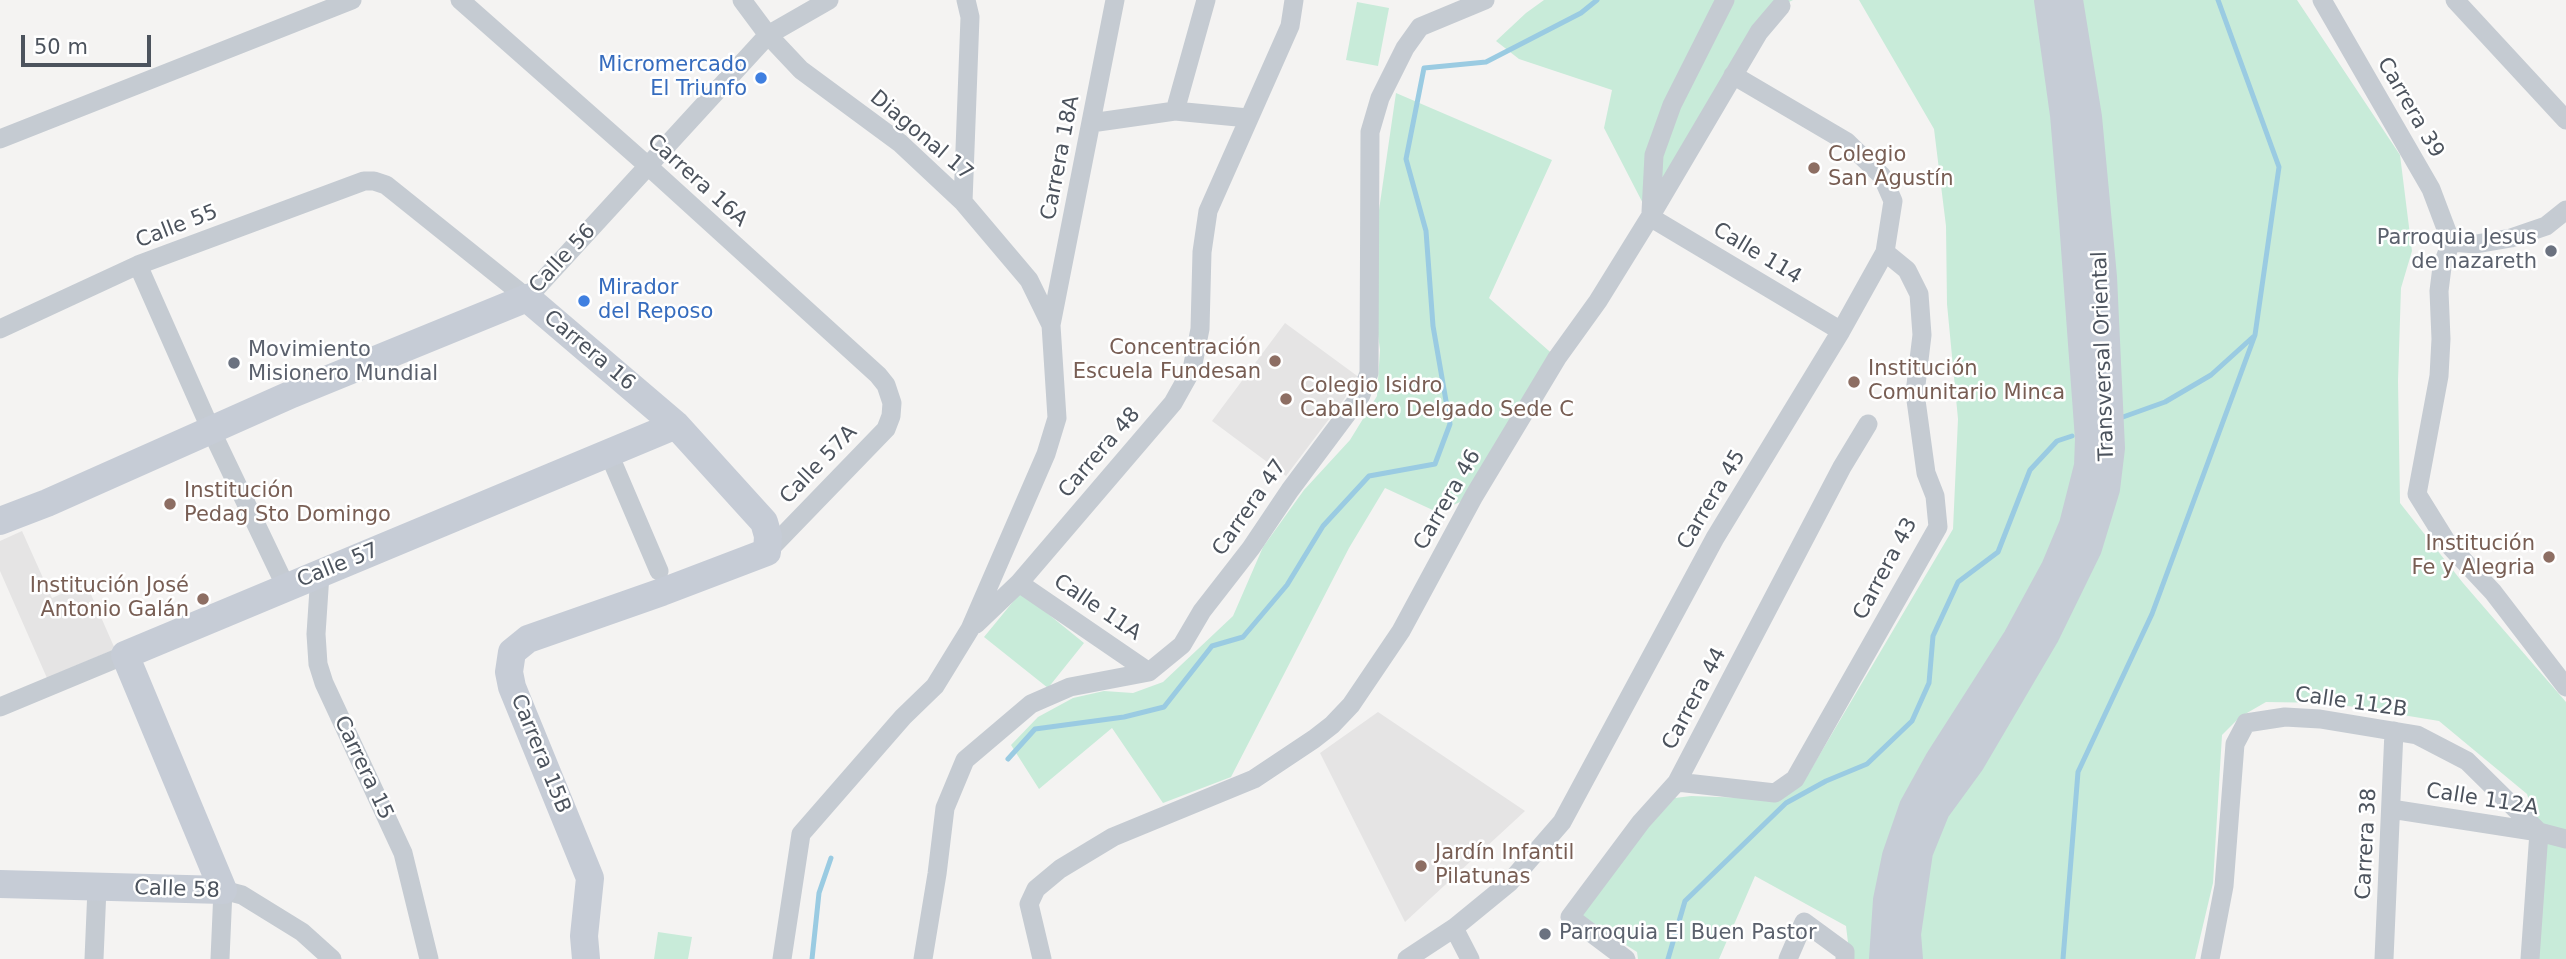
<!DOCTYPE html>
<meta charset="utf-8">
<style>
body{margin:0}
#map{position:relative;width:2566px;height:959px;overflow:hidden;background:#f4f3f2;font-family:"DejaVu Sans",sans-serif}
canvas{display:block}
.scale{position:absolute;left:21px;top:35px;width:130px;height:32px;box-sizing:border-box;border:4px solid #4c535d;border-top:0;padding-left:9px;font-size:21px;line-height:24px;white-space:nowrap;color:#4c535d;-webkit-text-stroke:5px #fff;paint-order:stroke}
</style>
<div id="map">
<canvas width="2566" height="959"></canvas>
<div class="scale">50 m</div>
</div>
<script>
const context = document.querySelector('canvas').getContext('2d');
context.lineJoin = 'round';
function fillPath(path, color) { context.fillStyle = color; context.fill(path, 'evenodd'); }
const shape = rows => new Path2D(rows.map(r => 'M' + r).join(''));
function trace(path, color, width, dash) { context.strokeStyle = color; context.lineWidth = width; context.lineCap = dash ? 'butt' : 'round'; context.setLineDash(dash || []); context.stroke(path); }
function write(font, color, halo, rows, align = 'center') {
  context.font = font + ' "DejaVu Sans",sans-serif'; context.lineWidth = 5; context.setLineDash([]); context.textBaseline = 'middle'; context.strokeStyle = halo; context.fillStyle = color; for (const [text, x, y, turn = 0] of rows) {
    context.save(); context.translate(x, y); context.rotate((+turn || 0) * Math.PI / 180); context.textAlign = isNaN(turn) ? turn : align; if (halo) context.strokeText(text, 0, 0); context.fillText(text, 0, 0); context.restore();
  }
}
const education = shape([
 [1285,323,1360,378,1286,476,1212,421],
 [22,531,52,598,86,583,115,649,47,678,0,571,0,541],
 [1378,712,1525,811,1405,922,1320,753]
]);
const green = shape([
 [1544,0,1793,0,1781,6,1650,217,1604,128,1612,90,1519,59,1496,41,1526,13],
 [1859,0,2297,0,2400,155,2412,251,2401,288,2398,381,2400,503,2463,583,2566,702,2566,959,2534,959,2539,832,2527,794,2439,721,2330,703,2266,702,2240,717,2222,735,2213,883,2195,959,1850,959,1846,926,1755,876,1719,959,1638,959,1637,952,1579,915,1648,827,1675,798,1691,796,1775,799,1804,781,1953,529,1958,419,1947,304,1946,226,1934,129],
 [1357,2,1389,8,1378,66,1346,60],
 [1396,93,1552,160,1489,298,1557,358,1474,496,1437,512,1385,488,1349,548,1231,777,1163,803,1112,728,1039,789,1011,745,1038,717,1073,698,1104,691,1133,693,1163,682,1233,616,1263,547,1304,490,1350,440,1377,396,1380,350,1370,272],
 [1021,592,1084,643,1048,688,984,637],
 [658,932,692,937,688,959,654,959]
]);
const stream = shape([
 [2123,417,2165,402,2211,375,2253,337],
 [1008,759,1035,729,1124,717,1164,707,1212,646,1243,637,1287,585,1323,526,1369,476,1435,464,1450,424,1433,326,1426,231,1406,159,1424,68,1486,62,1581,13,1597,0],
 [812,959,819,893,831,858],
 [1668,959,1685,901,1786,803,1826,781,1867,764,1912,721,1929,683,1933,636,1958,582,1998,552,2030,470,2057,441,2072,436],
 [2063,959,2078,772,2152,614,2255,335,2279,167,2218,0]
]);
const street = shape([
 [460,0,648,166,878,375,886,385,892,403,891,416,886,429,767,552],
 [742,0,768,35,801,70,900,143,963,202,1029,280,1051,325],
 [2322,0,2431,189,2451,242],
 [2455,0,2566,120],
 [1175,111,1206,0],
 [1091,123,1175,111,1248,118],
 [0,139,352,0],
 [963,202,970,17,966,0],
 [1651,212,1654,155,1672,105,1725,0],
 [1650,217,1841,331],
 [2451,242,2442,267,2439,291,2441,339,2439,376,2417,494,2448,544,2493,592,2566,687],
 [2451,242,2476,244,2511,238,2546,226,2566,210],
 [138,265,211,430,286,587],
 [0,329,138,265,364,181,374,181,386,185,527,298,768,35,829,0],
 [609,454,659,571],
 [320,574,316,634,318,664,324,683,403,853,429,959],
 [1019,583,1149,672],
 [976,624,1019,583,1173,403,1192,369,1200,329,1202,252,1208,211,1290,26,1294,0],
 [0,707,125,655],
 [1677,782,1775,793,1795,779,1938,527,1935,496,1926,473,1915,393,1922,335,1919,294,1907,270,1885,252],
 [2391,809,2539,832,2566,839],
 [1454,928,1470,959],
 [94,959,97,888],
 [220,959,223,890,242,895,302,932,332,959],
 [782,959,801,834,903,717,935,686,970,629,1046,454,1057,418,1051,325,1115,0],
 [923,959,937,874,945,808,965,760,1031,704,1070,687,1149,672,1182,645,1202,611,1251,548,1290,490,1361,395,1369,373,1370,132,1380,98,1405,48,1420,27,1485,0],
 [1042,959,1029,904,1036,889,1060,869,1113,837,1254,779,1314,739,1332,725,1351,705,1401,631,1474,496,1557,358,1598,301,1650,217,1759,32,1781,6],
 [1407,959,1454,928,1509,883,1562,822,1715,538,1841,331,1885,252,1893,201,1882,176,1847,142,1733,75],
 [1626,959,1570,917,1641,822,1677,782,1842,467,1868,424],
 [1788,959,1804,922,1845,952,1845,959],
 [2210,959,2224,886,2235,744,2246,723,2285,717,2320,719,2417,735,2467,761,2539,832],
 [2384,959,2394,731],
 [2530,959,2539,832]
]);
const secondary = shape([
 [0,521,47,503,292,394,527,298,676,425,764,522,768,536,767,552,662,592,528,639,512,652,509,672,512,687,590,878,584,936,586,959],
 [0,884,223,890,125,655,676,425],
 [1883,959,1887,900,1896,856,1913,807,1939,760,2017,638,2055,568,2073,525,2088,466,2089,439,2073,221,2064,115,2048,0],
 [1909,959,1907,934,1919,852,1936,810,1971,762,2045,636,2088,548,2106,489,2111,448,2103,277,2088,117,2069,0]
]);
const markers = [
 [761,78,7,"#3f7fe0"],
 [1814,168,7,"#8d6e63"],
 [2551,251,7,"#6b7280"],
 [584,301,7,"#3f7fe0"],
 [1275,361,7,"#8d6e63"],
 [234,363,7,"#6b7280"],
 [1854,382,7,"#8d6e63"],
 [1286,399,7,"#8d6e63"],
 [170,504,7,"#8d6e63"],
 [2549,557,7,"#8d6e63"],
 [203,599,7,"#8d6e63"],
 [1421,866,7,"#8d6e63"],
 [1545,934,7,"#6b7280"]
];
const shopNames = [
 ["Micromercado",747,66],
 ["El Triunfo",747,90],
 ["Mirador",598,289,"left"],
 ["del Reposo",598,313,"left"]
];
const streetNames = [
 ["Carrera 39",2410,108,60],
 ["Diagonal 17",921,136,40],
 ["Carrera 18A",1061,158,-79],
 ["Carrera 16A",697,181,42],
 ["Calle 55",177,227,-21],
 ["Calle 114",1757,254,31],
 ["Calle 56",563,259,-47],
 ["Carrera 16",589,351,40],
 ["Transversal Oriental",2104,356,-92],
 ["Carrera 48",1100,453,-49],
 ["Calle 57A",819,465,-46],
 ["Carrera 46",1448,500,-60],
 ["Carrera 45",1712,500,-59],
 ["Carrera 47",1250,508,-55],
 ["Calle 57",338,566,-22],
 ["Carrera 43",1886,569,-62],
 ["Calle 11A",1097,608,34],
 ["Carrera 44",1695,699,-62],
 ["Calle 112B",2351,703,8],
 ["Carrera 15B",540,754,68],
 ["Carrera 15",363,768,65],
 ["Calle 112A",2482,800,9],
 ["Carrera 38",2367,844,-87],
 ["Calle 58",177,890,2]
];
const educationNames = [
 ["Colegio",1828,156],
 ["San Agustín",1828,180],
 ["Concentración",1261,349,"right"],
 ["Escuela Fundesan",1261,373,"right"],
 ["Institución",1868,370],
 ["Comunitario Minca",1868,394],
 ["Colegio Isidro",1300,387],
 ["Caballero Delgado Sede C",1300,411],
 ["Institución",184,492],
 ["Pedag Sto Domingo",184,516],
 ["Institución",2535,545,"right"],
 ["Fe y Alegria",2535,569,"right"],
 ["Institución José",189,587,"right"],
 ["Antonio Galán",189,611,"right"],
 ["Jardín Infantil",1435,854],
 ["Pilatunas",1435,878]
];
const worshipNames = [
 ["Parroquia Jesus",2537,239,"right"],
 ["de nazareth",2537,263,"right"],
 ["Movimiento",248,351],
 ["Misionero Mundial",248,375],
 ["Parroquia El Buen Pastor",1559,934]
];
fillPath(education, '#e5e4e4');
fillPath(green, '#c8ebd9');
trace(stream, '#9acbe2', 5);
trace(street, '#c5cbd2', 19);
trace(secondary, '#c6ccd6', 28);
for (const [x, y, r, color] of markers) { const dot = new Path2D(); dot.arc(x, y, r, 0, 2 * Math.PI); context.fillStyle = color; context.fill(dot); trace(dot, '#fff', 2.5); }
write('21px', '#366cbe', '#fff', shopNames, 'right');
write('21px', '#4c535d', '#fff', streetNames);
write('21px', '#785e54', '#fff', educationNames, 'left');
write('21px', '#5b616d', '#fff', worshipNames, 'left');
</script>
